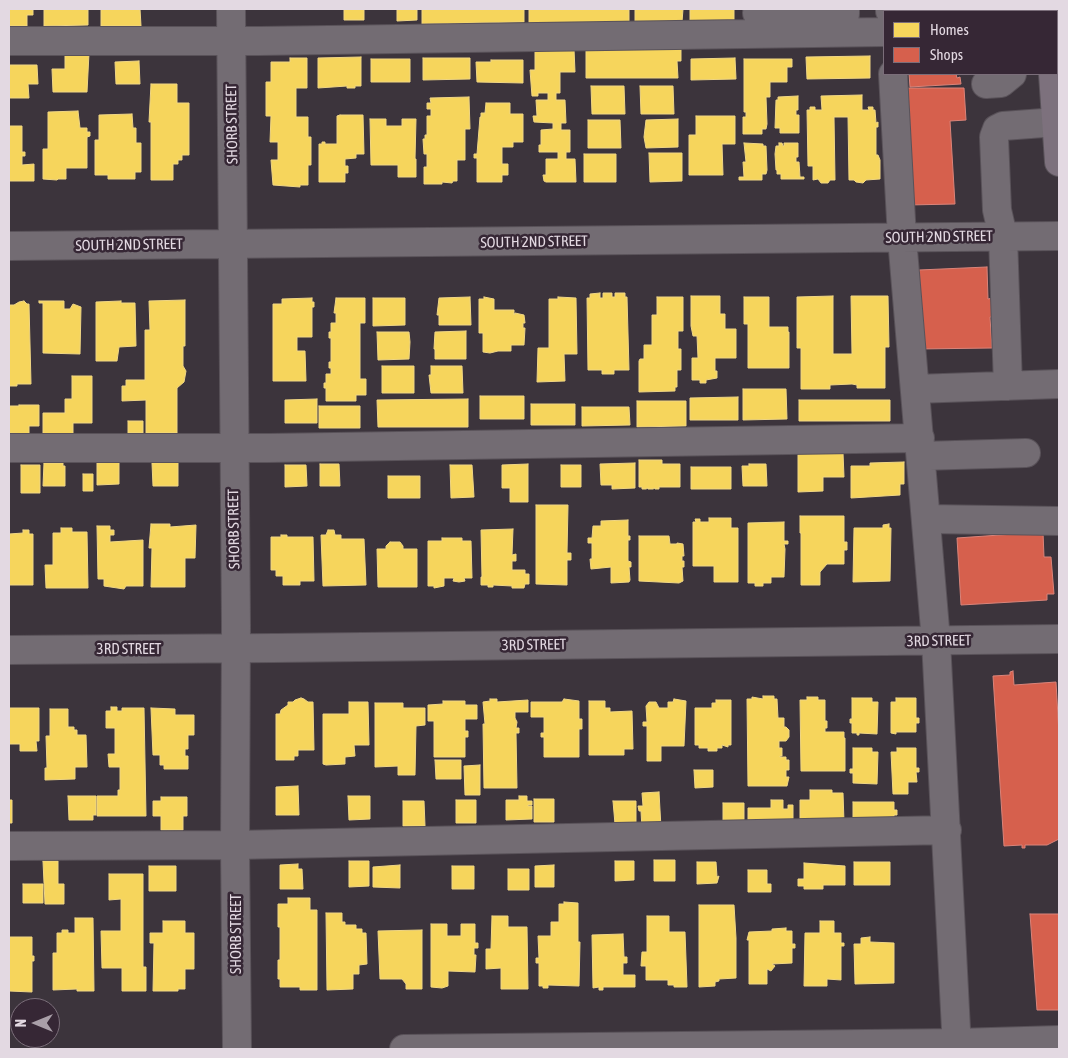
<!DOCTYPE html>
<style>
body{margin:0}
#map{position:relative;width:1068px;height:1058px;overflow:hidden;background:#3c343c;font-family:"Asap Condensed",sans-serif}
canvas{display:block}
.frame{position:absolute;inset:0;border:10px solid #e3d9e2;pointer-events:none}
.legend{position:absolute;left:883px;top:10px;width:175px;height:65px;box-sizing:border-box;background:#362735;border:1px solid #7b6e7a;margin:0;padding:6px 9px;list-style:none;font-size:15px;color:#e3d9e2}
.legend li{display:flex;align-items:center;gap:10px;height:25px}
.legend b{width:25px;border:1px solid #7b6e7a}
.north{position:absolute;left:10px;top:998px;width:50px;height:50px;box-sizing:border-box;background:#362735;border:1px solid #7b6e7a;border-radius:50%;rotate:270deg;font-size:14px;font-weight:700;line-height:20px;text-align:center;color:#e3d9e2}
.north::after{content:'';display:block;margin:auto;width:18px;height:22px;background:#a99fa8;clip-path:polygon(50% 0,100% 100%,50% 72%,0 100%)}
</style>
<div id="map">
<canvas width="1068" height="1058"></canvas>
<div class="frame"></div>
<ul class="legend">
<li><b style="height:14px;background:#f6d55c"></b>Homes</li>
<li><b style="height:14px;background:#d6604d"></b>Shops</li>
</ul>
<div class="north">N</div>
</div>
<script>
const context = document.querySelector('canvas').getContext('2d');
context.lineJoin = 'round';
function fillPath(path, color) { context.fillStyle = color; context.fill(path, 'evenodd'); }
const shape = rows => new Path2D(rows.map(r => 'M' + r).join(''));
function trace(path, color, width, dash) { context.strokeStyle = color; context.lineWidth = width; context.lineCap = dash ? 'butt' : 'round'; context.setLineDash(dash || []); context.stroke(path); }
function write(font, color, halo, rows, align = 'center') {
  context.font = font + ' "Asap Condensed",sans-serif'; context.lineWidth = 5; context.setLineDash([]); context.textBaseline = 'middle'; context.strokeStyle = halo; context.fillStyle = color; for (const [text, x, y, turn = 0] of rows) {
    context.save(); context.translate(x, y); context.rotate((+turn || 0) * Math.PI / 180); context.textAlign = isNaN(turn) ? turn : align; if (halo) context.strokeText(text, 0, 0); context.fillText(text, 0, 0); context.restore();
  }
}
const homes = shape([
 [9,9,33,9,33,15,27,15,27,26,9,26,9,9],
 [44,9,88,9,88,25,44,26,44,9],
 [101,9,140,9,141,26,101,26,101,9],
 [344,9,364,9,364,20,344,20,344,9],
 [397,9,417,9,417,20,397,21,397,9],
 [422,9,524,9,524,22,422,24,422,9],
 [529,9,629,9,629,22,529,23,529,9],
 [635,9,683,9,682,22,635,22,635,9],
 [690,9,734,9,734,21,690,26,690,9],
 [574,49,575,72,560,72,560,93,556,93,556,100,565,100,566,123,561,123,561,130,570,130,570,152,566,152,566,159,575,159,576,182,546,182,544,181,543,175,546,175,546,159,558,159,558,152,539,152,539,145,541,145,541,130,553,129,553,123,534,122,533,116,537,116,536,100,548,100,548,93,538,93,538,96,532,96,530,70,535,70,535,50,574,49],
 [681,49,681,61,677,61,678,78,586,78,586,50,681,49],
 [65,53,89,53,87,92,53,92,52,69,65,69,65,53],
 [870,56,870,78,807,79,806,57,870,56],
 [361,57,361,86,355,86,355,88,347,88,347,86,318,88,318,58,361,57],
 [290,58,307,58,307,88,296,88,296,117,308,117,308,137,311,137,311,165,308,165,308,185,300,185,300,187,273,185,271,160,278,160,278,142,270,142,271,116,266,116,266,82,271,82,271,62,290,62,290,58],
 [423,58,470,58,470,79,423,80,423,58],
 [735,58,736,79,691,80,691,59,735,58],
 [371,59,410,59,410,82,371,82,371,59],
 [744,59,792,59,792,67,787,67,787,82,770,82,770,97,766,97,767,124,766,129,762,129,762,134,743,134,743,117,746,117,746,112,744,112,744,59],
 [491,60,523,60,523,83,477,82,476,62,491,62,491,60],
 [139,61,140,84,116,84,115,62,139,61],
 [9,65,37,65,38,84,28,84,29,98,9,98,9,65],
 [151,84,177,84,177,103,189,103,189,155,182,155,182,160,178,160,178,164,173,164,173,180,151,180,151,122,149,122,151,84],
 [591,86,624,86,625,114,592,114,591,86],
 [640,86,673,86,674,114,641,114,640,86],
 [862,95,862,110,869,110,868,107,873,107,873,110,875,110,876,123,878,122,878,127,876,127,876,155,878,155,880,160,880,179,866,180,863,183,856,182,854,180,849,180,848,117,834,117,835,180,830,180,828,183,821,183,818,179,813,180,813,166,808,166,807,110,810,110,810,107,815,107,815,110,822,110,821,96,862,95],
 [798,96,798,110,796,110,796,115,799,115,799,133,780,133,780,128,775,128,776,100,778,100,778,97,798,96],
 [469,97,470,129,465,129,465,160,457,160,457,181,453,181,452,183,442,182,442,184,424,184,424,167,427,167,427,154,424,154,423,139,425,139,425,135,427,135,427,116,431,116,431,109,427,109,427,103,431,103,430,98,469,97],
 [486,103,510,103,510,114,523,114,523,142,513,142,513,147,502,147,502,164,508,164,508,175,502,175,502,182,477,182,477,158,474,158,474,154,477,154,480,117,481,117,481,113,485,113,486,103],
 [78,111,80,128,87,128,87,132,90,132,90,136,87,137,87,168,66,168,66,179,58,179,57,180,43,179,43,149,48,149,48,112,78,111],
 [132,114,133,128,136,128,136,143,141,143,141,172,135,172,135,179,108,179,108,175,95,175,95,140,99,140,99,115,132,114],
 [340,115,363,115,364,154,356,154,356,158,345,159,345,166,348,166,348,173,345,173,345,182,319,182,319,144,322,144,322,142,325,142,325,144,337,144,337,116,340,115],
 [696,116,735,116,735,144,722,144,723,175,689,175,689,135,696,135,696,116],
 [370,119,386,119,386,126,402,126,402,119,416,119,415,159,416,159,416,177,398,177,398,165,371,165,370,119],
 [678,119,678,147,646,148,644,137,646,120,678,119],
 [588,120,620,120,621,148,588,148,588,120],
 [9,126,22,126,22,152,25,152,25,156,22,156,22,165,34,164,34,181,9,181,9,126],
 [744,143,763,144,763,146,766,146,767,170,766,174,762,174,762,180,739,180,739,177,744,177,743,162,746,162,744,143],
 [779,143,782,143,783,146,784,146,784,143,798,143,798,157,796,157,796,162,799,162,800,177,804,177,804,179,781,179,781,174,777,174,777,170,776,170,775,154,776,146,779,146,779,143],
 [649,153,682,153,682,181,650,182,649,153],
 [584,154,616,154,616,182,584,182,584,154],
 [600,293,600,298,603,298,603,293,612,293,612,297,615,297,615,293,625,293,625,297,627,297,629,370,614,370,614,374,602,374,602,370,588,370,587,298,590,298,590,294,600,293],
 [691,296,720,296,720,314,725,314,725,329,736,329,736,358,715,358,715,371,717,371,717,378,706,380,706,383,700,383,700,380,692,380,692,358,698,358,697,336,693,336,691,326,691,296],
 [833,296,833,354,852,354,851,296,888,296,889,347,885,347,885,388,857,388,857,385,852,384,830,385,830,389,801,389,801,348,797,348,797,297,833,296],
 [470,297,471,325,439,325,439,315,437,315,439,298,470,297],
 [484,297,494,299,494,310,514,310,514,315,515,313,524,315,525,323,523,323,523,328,525,328,524,345,511,345,511,351,498,351,490,353,483,352,483,333,479,333,479,299,484,299,484,297],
 [558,297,576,298,577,354,564,354,565,381,537,382,538,348,549,348,549,299,558,299,558,297],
 [657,297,683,297,683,331,678,331,678,349,681,349,681,370,677,370,677,387,675,387,675,391,639,392,639,361,640,359,644,359,644,345,652,345,652,315,657,315,657,297],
 [744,297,769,297,769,327,788,327,788,332,789,332,789,368,748,368,748,324,744,324,744,297],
 [312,298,312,302,314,302,314,307,312,307,312,337,297,337,297,351,305,351,306,381,273,381,273,304,282,304,282,299,312,298],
 [336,298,365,298,365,323,360,323,360,379,366,379,366,395,356,395,356,401,326,401,326,388,324,388,324,383,326,383,326,374,331,374,331,368,329,368,329,362,331,362,331,338,329,338,329,332,331,332,331,323,336,323,336,313,334,313,336,298],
 [373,298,405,298,405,325,373,326,373,298],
 [185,300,185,346,183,346,183,366,186,371,184,382,177,388,177,433,146,433,146,400,122,401,122,386,126,386,126,380,145,380,145,330,150,330,149,301,185,300],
 [24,301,27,304,29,304,31,384,17,384,17,386,9,386,9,305,14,305,19,302,24,301],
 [39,301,64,301,64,309,70,309,73,304,81,307,80,354,43,353,43,303,39,303,39,301],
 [121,301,121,303,135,303,136,346,119,347,117,361,96,361,96,302,121,301],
 [466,331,466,359,435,359,435,349,434,349,435,332,466,331],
 [377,332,409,332,410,342,409,359,378,360,377,332],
 [382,366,414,366,414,393,382,393,382,366],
 [431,366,462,366,463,393,431,393,429,375,431,375,431,366],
 [72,376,92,376,92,423,73,423,73,435,43,435,43,413,65,413,65,399,72,399,72,376],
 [743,389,786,389,787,419,743,420,743,389],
 [480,396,524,396,524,419,480,419,480,396],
 [738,397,738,420,690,420,690,398,738,397],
 [317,399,317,423,285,423,285,400,317,399],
 [468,399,468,427,378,427,377,400,468,399],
 [799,400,890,400,890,421,799,421,799,400],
 [637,401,686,401,686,426,637,427,637,401],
 [531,404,575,404,575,425,531,425,531,404],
 [19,405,39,405,39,426,29,426,29,434,9,433,9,406,19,406,19,405],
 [319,406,360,406,360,428,319,428,319,406],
 [582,407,629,407,630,425,582,426,582,407],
 [128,421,143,421,143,433,128,433,128,421],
 [798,453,843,453,844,477,823,477,823,491,798,492,798,453],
 [639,460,662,460,662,464,680,464,680,487,659,487,659,489,655,489,655,488,653,489,648,489,648,488,646,489,642,489,642,487,639,487,639,460],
 [119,462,119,484,97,485,97,463,119,462],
 [178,462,178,486,153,486,152,463,178,462],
 [904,462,904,484,900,484,900,495,851,498,851,466,870,466,870,463,904,462],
 [44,463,63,463,63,466,65,466,65,486,43,486,44,463],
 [635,463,635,488,612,489,612,485,601,485,600,464,635,463],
 [320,464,339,464,340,486,320,486,320,464],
 [528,464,528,502,510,502,510,488,502,488,502,465,528,464],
 [749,464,766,464,767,486,743,486,742,466,749,466,749,464],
 [21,465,40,465,40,493,21,493,21,465],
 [285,465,306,465,307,486,285,487,285,465],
 [450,465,472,465,474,497,451,498,450,465],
 [561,465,581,465,581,487,561,487,561,465],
 [691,467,731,467,731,489,691,489,691,467],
 [83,474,93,474,93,491,83,491,83,474],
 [388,476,420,476,420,498,388,498,388,476],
 [536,505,568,505,567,553,571,553,571,560,567,560,567,585,536,584,536,505],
 [800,516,844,516,844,542,847,542,847,550,844,550,844,564,827,564,820,572,820,585,801,585,801,533,800,533,800,516],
 [709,518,731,518,731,528,738,528,738,582,714,582,714,566,693,566,693,522,696,522,695,519,700,519,700,522,709,522,709,518],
 [628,520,628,536,630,536,630,540,628,540,628,561,631,562,631,567,629,567,630,580,629,582,611,583,611,567,591,569,590,559,592,559,592,543,588,543,588,538,592,538,593,526,601,526,601,521,628,520],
 [784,522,784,541,788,541,788,544,784,544,785,549,784,577,771,577,771,583,763,583,763,586,755,586,755,583,748,583,748,523,784,522],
 [151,524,170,524,170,527,196,525,195,558,185,558,185,587,151,587,152,548,149,548,151,524],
 [889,524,889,528,891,528,890,581,853,582,854,528,883,528,883,525,889,524],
 [97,526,110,526,110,530,114,530,114,535,110,535,110,542,143,540,143,586,126,586,124,589,104,586,104,579,98,579,97,526],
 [61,528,72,528,72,532,87,532,88,588,46,588,45,565,53,565,53,533,61,533,61,528],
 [513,529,512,555,516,554,516,561,512,561,512,570,525,570,525,574,529,574,529,584,525,584,524,588,512,588,512,586,493,585,493,587,488,587,488,585,481,585,481,577,482,577,481,530,513,529],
 [23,530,29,530,29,534,33,534,33,585,9,585,9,534,23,533,23,530],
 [328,530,334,530,335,535,341,535,341,539,364,539,366,585,323,586,321,535,326,535,328,530],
 [281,535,287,535,287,537,313,537,314,581,300,581,300,585,283,585,283,576,276,576,276,570,271,570,271,537,281,537,281,535],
 [639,536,669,536,670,544,677,544,677,543,683,544,684,556,682,556,682,561,684,561,684,567,682,567,683,581,679,583,639,581,639,536],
 [442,538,462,538,462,541,471,541,472,578,464,578,465,581,459,582,453,581,454,578,444,578,444,586,434,588,434,586,428,586,428,541,442,541,442,538],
 [390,542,400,542,403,546,403,549,417,549,417,587,378,587,377,549,386,549,386,546,390,542],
 [763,696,774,696,774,699,777,699,778,718,784,718,784,727,786,727,789,730,789,737,786,741,779,741,779,748,782,748,782,756,780,756,780,757,786,757,786,760,789,760,789,770,786,770,786,777,789,777,787,786,748,786,747,699,752,699,752,697,763,699,763,696],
 [807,697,818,697,818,700,825,700,825,721,827,721,827,728,825,728,825,732,844,732,844,738,845,738,845,771,801,771,800,700,807,700,807,697],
 [301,698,304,699,308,702,313,702,314,750,298,750,298,756,294,756,294,760,276,760,276,714,280,714,281,710,288,705,288,702,293,702,295,700,301,698],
 [852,698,872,698,872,702,878,702,877,734,859,733,859,735,857,735,857,733,852,733,852,723,850,723,850,719,852,719,852,698],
 [896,698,916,698,916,718,919,718,919,723,916,723,916,732,896,732,896,734,891,733,891,702,896,702,896,698],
 [490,699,497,699,497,702,528,700,528,712,515,712,515,718,517,722,516,728,519,728,519,733,516,733,517,788,484,788,483,724,485,724,483,702,490,701,490,699],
 [564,699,579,701,579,719,582,719,582,729,579,729,579,757,544,757,544,737,541,737,541,733,544,733,544,717,531,717,531,702,562,702,564,699],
 [674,699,686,701,684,746,661,746,661,761,647,761,647,726,643,726,643,722,647,722,646,706,649,702,656,702,659,708,668,708,668,702,673,702,674,699],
 [716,700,731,700,731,745,728,745,728,747,722,745,722,748,717,748,717,751,708,751,708,748,699,748,699,745,695,745,695,708,712,708,712,703,716,703,716,700],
 [443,701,465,701,465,705,477,705,477,719,465,719,465,731,468,731,468,737,465,737,465,757,434,757,434,721,428,721,428,705,443,704,443,701],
 [589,701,605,701,605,708,610,708,610,712,632,711,633,749,624,749,624,755,589,755,589,701],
 [349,702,368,702,369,745,354,745,355,756,345,757,345,764,326,765,323,764,323,714,349,714,349,702],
 [375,703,403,703,403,708,425,708,425,725,416,726,415,775,398,775,398,766,375,767,375,703],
 [111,707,117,707,117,711,122,711,122,708,144,708,146,816,97,816,97,796,118,796,118,790,120,790,120,767,109,767,108,754,115,754,115,728,106,728,106,711,111,711,111,707],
 [9,708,39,708,39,741,36,741,37,751,20,751,20,744,9,744,9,708],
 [151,708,175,709,175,715,194,715,194,735,188,735,188,749,185,749,185,756,188,756,188,769,164,769,164,765,160,765,160,755,153,755,151,708],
 [50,709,68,709,68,727,74,727,74,730,77,730,77,735,86,735,87,767,75,767,75,779,45,780,45,768,47,768,46,736,50,736,50,709],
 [853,748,872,748,872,752,878,752,877,784,853,783,853,773,850,773,850,769,853,769,853,748],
 [897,748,916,748,916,768,919,768,919,772,916,772,917,782,908,782,908,794,893,794,891,752,897,752,897,748],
 [435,760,461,760,461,779,436,779,435,760],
 [480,765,480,795,465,795,464,766,480,765],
 [694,770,713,770,713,787,695,788,694,770],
 [298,786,299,815,276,815,276,787,298,786],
 [810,790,832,790,832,793,843,793,844,822,800,823,800,800,810,800,810,790],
 [659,792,661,828,642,829,641,811,639,811,638,806,643,806,642,793,659,792],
 [68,796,96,796,96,815,93,815,93,820,69,820,68,796],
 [348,796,370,796,370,819,349,820,348,796],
 [519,796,527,796,527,801,532,801,532,805,528,805,528,806,532,806,532,819,506,820,506,800,519,800,519,796],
 [161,797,187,797,187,816,183,816,183,830,161,830,161,816,153,816,153,801,161,801,161,797],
 [534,799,554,799,554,822,534,822,534,799],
 [9,800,12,800,12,823,9,823,9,800],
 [456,800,476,800,476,823,456,823,456,800],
 [771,800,783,800,783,809,788,809,788,805,793,805,793,827,748,828,748,808,771,808,771,800],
 [403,801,424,801,425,826,403,826,403,801],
 [613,801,636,801,636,824,615,824,613,801],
 [853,802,894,802,894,810,897,810,897,815,894,815,894,824,853,824,853,802],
 [723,803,744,803,744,825,723,825,723,803],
 [654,860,675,860,675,881,654,881,654,860],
 [43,861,58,861,58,884,64,884,64,904,45,904,43,861],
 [349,861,369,861,369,886,349,887,349,861],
 [615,861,634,861,634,880,615,881,615,861],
 [697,862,716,862,717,877,719,876,717,883,697,884,697,862],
 [854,862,890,862,890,885,854,885,854,862],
 [804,863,845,866,845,885,823,885,823,889,804,889,804,886,798,886,798,879,804,879,804,863],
 [298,864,298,869,302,869,303,889,280,889,280,865,298,864],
 [400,865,400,888,373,887,373,867,400,865],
 [554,865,554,887,535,887,535,866,554,865],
 [149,866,176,866,176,891,149,891,149,866],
 [452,866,474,866,474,889,452,889,452,866],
 [508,869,529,869,529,890,508,890,508,869],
 [748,870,767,870,767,884,771,884,771,892,748,892,748,870],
 [109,874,143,874,143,967,146,967,146,991,122,991,122,968,102,968,101,931,121,931,121,899,109,900,109,874],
 [23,884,43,884,43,903,23,903,23,884],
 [288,898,310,898,310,910,317,910,317,990,300,990,300,987,280,987,280,979,278,979,278,960,280,960,280,927,278,927,278,904,288,904,288,898],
 [564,902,578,903,578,942,580,942,579,986,548,985,548,988,543,988,543,986,539,986,539,963,536,963,536,958,539,958,538,936,551,936,551,922,559,922,559,904,564,904,564,902],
 [699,905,734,905,736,938,736,978,719,979,719,981,715,982,715,986,699,987,699,905],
 [326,913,342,913,342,922,345,922,345,925,356,925,356,929,362,929,362,933,366,933,367,964,359,965,359,974,353,974,353,989,327,990,326,913],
 [492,916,508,916,508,927,527,927,528,989,501,989,501,968,486,969,486,949,491,949,492,916],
 [647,916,669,916,669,932,685,932,687,987,674,987,674,985,668,985,668,980,646,980,646,966,641,966,642,952,647,952,647,916],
 [75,918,93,918,94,991,77,991,77,989,53,990,53,953,57,953,57,933,62,933,62,930,68,930,68,933,75,933,75,918],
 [163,921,185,921,185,933,194,933,194,969,185,969,185,989,178,989,178,991,153,991,154,943,150,943,150,933,163,933,163,921],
 [820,921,834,921,834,933,841,933,841,943,844,943,844,946,841,946,841,980,827,979,827,986,804,986,805,933,820,933,820,921],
 [431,924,447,924,447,936,461,936,461,924,475,924,475,943,478,943,478,948,474,948,474,955,476,955,475,972,448,971,448,986,442,988,431,987,431,924],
 [786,928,786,931,792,931,792,944,795,944,795,948,792,948,792,963,772,964,775,966,771,971,767,969,767,984,749,984,749,940,747,940,749,932,772,931,772,929,786,928],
 [422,930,422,989,406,989,406,984,402,979,380,979,378,931,422,930],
 [623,934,624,957,627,957,627,963,623,963,623,975,635,975,635,987,603,987,603,990,599,990,599,987,593,988,592,935,623,934],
 [9,937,32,937,32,956,34,956,34,961,32,961,32,992,9,991,9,937],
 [870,937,870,942,894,943,894,983,855,984,854,944,861,944,861,938,870,937]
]);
const shops = shape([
 [923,9,952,9,952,11,923,11,923,9],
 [909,74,956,74,957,78,960,77,961,84,910,87,909,74],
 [901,88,964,88,966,120,950,121,955,204,908,205,901,88],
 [987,267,988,299,993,298,994,317,990,317,992,348,918,349,913,290,920,289,919,270,987,267],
 [1043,532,1044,557,1051,557,1054,594,1047,594,1047,600,961,605,957,538,1043,532],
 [1013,671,1014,685,1056,682,1059,734,1059,839,1047,845,1025,845,1025,848,1022,848,1022,845,1004,846,993,676,1010,675,1010,672,1013,671],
 [1030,914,1059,914,1059,1010,1037,1010,1030,914]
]);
const minor = shape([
 [231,9,236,625,235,845,237,1049],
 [890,9,890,11],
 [1027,11,1049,10],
 [757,13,845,14,845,9],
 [9,41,259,41,884,32],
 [893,74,902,238,936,641,957,1049],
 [986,84,1001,83,1012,74],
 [9,246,1059,236],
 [1008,386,1003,236,997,210,994,137,997,129,1003,126,1057,122],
 [915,389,1059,384],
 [9,448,268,448,920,438],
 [921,456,1026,453],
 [927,519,1059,521],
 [9,650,275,648,1059,639],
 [9,846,235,845,947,830],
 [404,1049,957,1043,1059,1040]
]);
const major = shape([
 [1049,9,1049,11],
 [1053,74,1059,162]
]);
const streetNames = [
 ["SHORB STREET",232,124,-91],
 ["SOUTH 2ND STREET",939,237,-1],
 ["SOUTH 2ND STREET",534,242,-1],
 ["SOUTH 2ND STREET",129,245,-1],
 ["SHORB STREET",234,529,-91],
 ["3RD STREET",939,641,-1],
 ["3RD STREET",534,645,-1],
 ["3RD STREET",129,649],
 ["SHORB STREET",236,934,-90]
];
fillPath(homes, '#f6d55c');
trace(homes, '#f0d684', 1);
fillPath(shops, '#d6604d');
trace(shops, '#da847a', 1);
trace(minor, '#595259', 30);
trace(major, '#595259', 30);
trace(minor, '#736c73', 28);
trace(major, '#7d717d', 28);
write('15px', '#e3d9e2', '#362735', streetNames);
</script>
